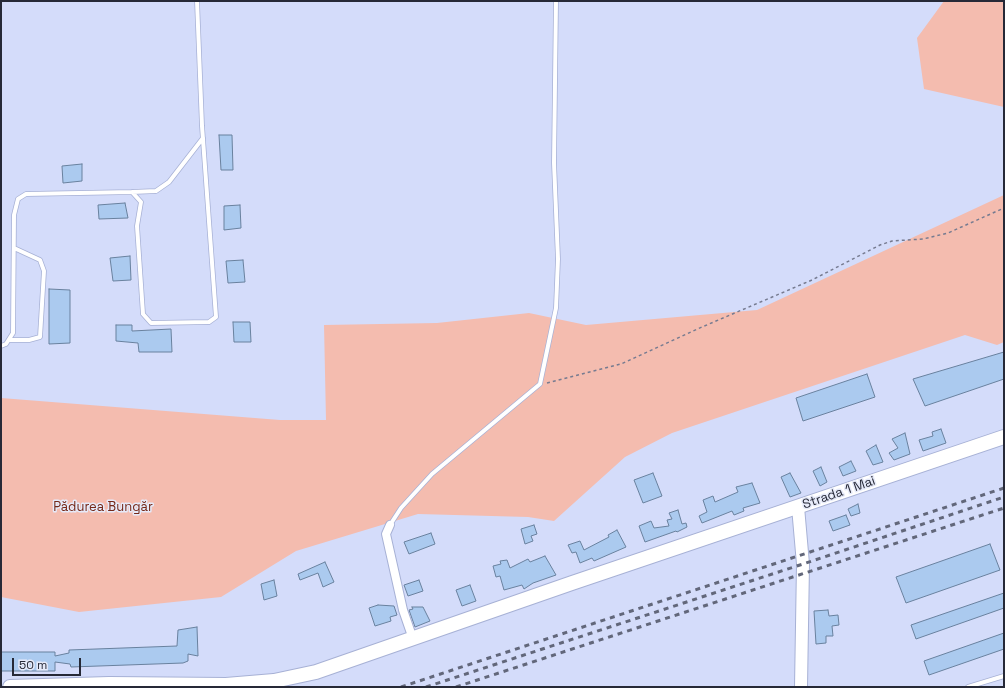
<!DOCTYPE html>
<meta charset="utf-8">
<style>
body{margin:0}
#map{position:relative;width:1005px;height:688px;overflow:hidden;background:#d4dcfa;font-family:"Space Grotesk",sans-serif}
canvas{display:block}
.frame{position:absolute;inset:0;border:2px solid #262937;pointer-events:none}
.scale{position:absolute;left:12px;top:658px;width:69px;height:18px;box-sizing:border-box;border:2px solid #262937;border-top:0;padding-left:5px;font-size:12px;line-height:14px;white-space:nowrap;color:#262937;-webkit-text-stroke:3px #e6eaf9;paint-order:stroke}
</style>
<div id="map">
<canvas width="1005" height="688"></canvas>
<div class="frame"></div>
<div class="scale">50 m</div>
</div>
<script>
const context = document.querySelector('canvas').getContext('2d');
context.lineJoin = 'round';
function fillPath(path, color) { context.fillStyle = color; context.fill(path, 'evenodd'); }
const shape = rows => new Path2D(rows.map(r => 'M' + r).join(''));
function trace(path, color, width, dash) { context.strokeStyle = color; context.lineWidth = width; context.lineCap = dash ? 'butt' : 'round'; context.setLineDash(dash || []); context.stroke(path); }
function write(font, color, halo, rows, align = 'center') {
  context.font = font + ' "Space Grotesk",sans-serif'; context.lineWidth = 3; context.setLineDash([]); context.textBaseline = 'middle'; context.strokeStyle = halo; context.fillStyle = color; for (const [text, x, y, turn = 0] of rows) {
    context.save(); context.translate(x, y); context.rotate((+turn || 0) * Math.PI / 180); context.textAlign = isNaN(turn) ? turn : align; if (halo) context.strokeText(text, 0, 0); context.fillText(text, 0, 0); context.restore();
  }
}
const green = shape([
 [944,1,1004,1,1004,107,924,89,917,38],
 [1004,195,1004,342,997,345,965,335,672,433,625,457,554,521,528,517,418,514,296,551,221,597,79,612,1,597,1,398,280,420,326,420,324,325,437,323,529,313,586,325,757,310]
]);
const building = shape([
 [219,135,232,135,233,170,221,170,219,135],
 [82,164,82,181,63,183,62,166,82,164],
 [125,203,128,218,99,219,98,205,125,203],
 [240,205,241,228,224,230,224,206,240,205],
 [130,256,131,280,113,281,110,258,130,256],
 [243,260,245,282,228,283,226,261,243,260],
 [49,289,70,290,70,343,49,344,49,289],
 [233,322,250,322,251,342,234,342,233,322],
 [116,325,132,325,132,331,171,329,172,352,139,352,138,343,116,341,116,325],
 [1004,352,1004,379,925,406,913,379,1004,352],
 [867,374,875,397,803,421,796,398,867,374],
 [941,429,946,443,923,451,919,440,933,436,932,432,941,429],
 [905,433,910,454,894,460,889,453,898,448,892,439,905,433],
 [876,445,883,462,873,465,866,451,876,445],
 [851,461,856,471,843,476,839,467,851,461],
 [821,467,827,482,820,486,813,471,821,467],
 [653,473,662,496,643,503,634,480,653,473],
 [790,473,801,493,790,497,781,477,790,473],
 [752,483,760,503,743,508,744,511,734,515,732,511,702,523,699,516,707,512,703,500,713,496,715,502,738,492,736,487,752,483],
 [858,504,860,513,851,516,848,509,858,504],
 [678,510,682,524,686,523,687,527,677,532,676,531,645,542,639,526,651,521,654,528,669,526,667,520,672,519,669,513,678,510],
 [846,515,850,525,833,531,829,521,846,515],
 [534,525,537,534,531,536,533,541,525,544,521,529,534,525],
 [617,530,626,547,594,561,592,558,580,563,576,552,572,553,568,545,580,541,584,550,609,537,608,535,617,530],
 [431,533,435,544,409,554,404,542,431,533],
 [990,544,1000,570,906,603,896,577,990,544],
 [545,556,556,575,533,583,524,589,522,585,504,590,500,576,496,577,493,566,501,564,500,561,507,560,510,568,528,559,530,562,545,556],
 [325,562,334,582,323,587,318,573,300,580,298,574,325,562],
 [274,580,277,596,264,600,261,584,274,580],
 [419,580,423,591,408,596,404,585,419,580],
 [470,585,476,601,462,606,456,590,470,585],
 [1004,593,1004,608,916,639,911,625,1004,593],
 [378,605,394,606,397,615,390,617,391,621,375,626,369,608,378,605],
 [412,607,423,607,430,621,415,627,409,610,413,609,412,607],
 [828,610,829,616,838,615,839,625,832,626,833,636,826,636,826,643,816,644,814,611,828,610],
 [197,627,198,656,188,654,188,661,183,663,71,667,70,664,55,662,55,671,1,671,1,652,55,652,55,656,69,653,69,650,177,646,178,630,197,627],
 [1004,633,1004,649,929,675,924,661,1004,633]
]);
const path = shape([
 [547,383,621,364,702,327,812,280,880,245,892,241,923,239,948,233,1004,208]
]);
const service = shape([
 [132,192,156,191,169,182,203,138],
 [9,340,29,340,40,337,44,271,40,260,14,248],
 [1,346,6,344,13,333,14,215,18,199,26,194,132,192,141,202,137,226,143,314,151,323,209,322,216,317,202,126,197,1],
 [390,525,401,508,432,474,540,384,556,308,558,259,554,163,556,1],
 [968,687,1004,676]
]);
const minor = shape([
 [390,525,386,534,403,610,413,639]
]);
const secondary = shape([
 [798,507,803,564,801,687]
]);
const trunk = shape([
 [10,687,109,684,226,685,274,681,316,672,572,583,1004,437]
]);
const rail = shape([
 [401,687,1004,488],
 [426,687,803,564,1004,497],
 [456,687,1004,508]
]);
const streetNames = [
 ["Strada 1 Mai",839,493,-19]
];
const parkNames = [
 ["Pădurea Bungăr",103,507]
];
fillPath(green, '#f4bcaf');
fillPath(building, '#abcaef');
trace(building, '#69819e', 1);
trace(service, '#a7b1d5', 5.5);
trace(minor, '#a7b1d5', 10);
trace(secondary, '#a7b1d5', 14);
trace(trunk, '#a7b1d5', 16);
trace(path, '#767b90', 1.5, [3, 3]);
trace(service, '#fff', 4);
trace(minor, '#fff', 8);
trace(secondary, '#fff', 12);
trace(trunk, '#fff', 14);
trace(rail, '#62677a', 3, [5, 5]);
write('13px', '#262937', '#e6eaf9', streetNames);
write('13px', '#752818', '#e6eaf9', parkNames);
</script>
